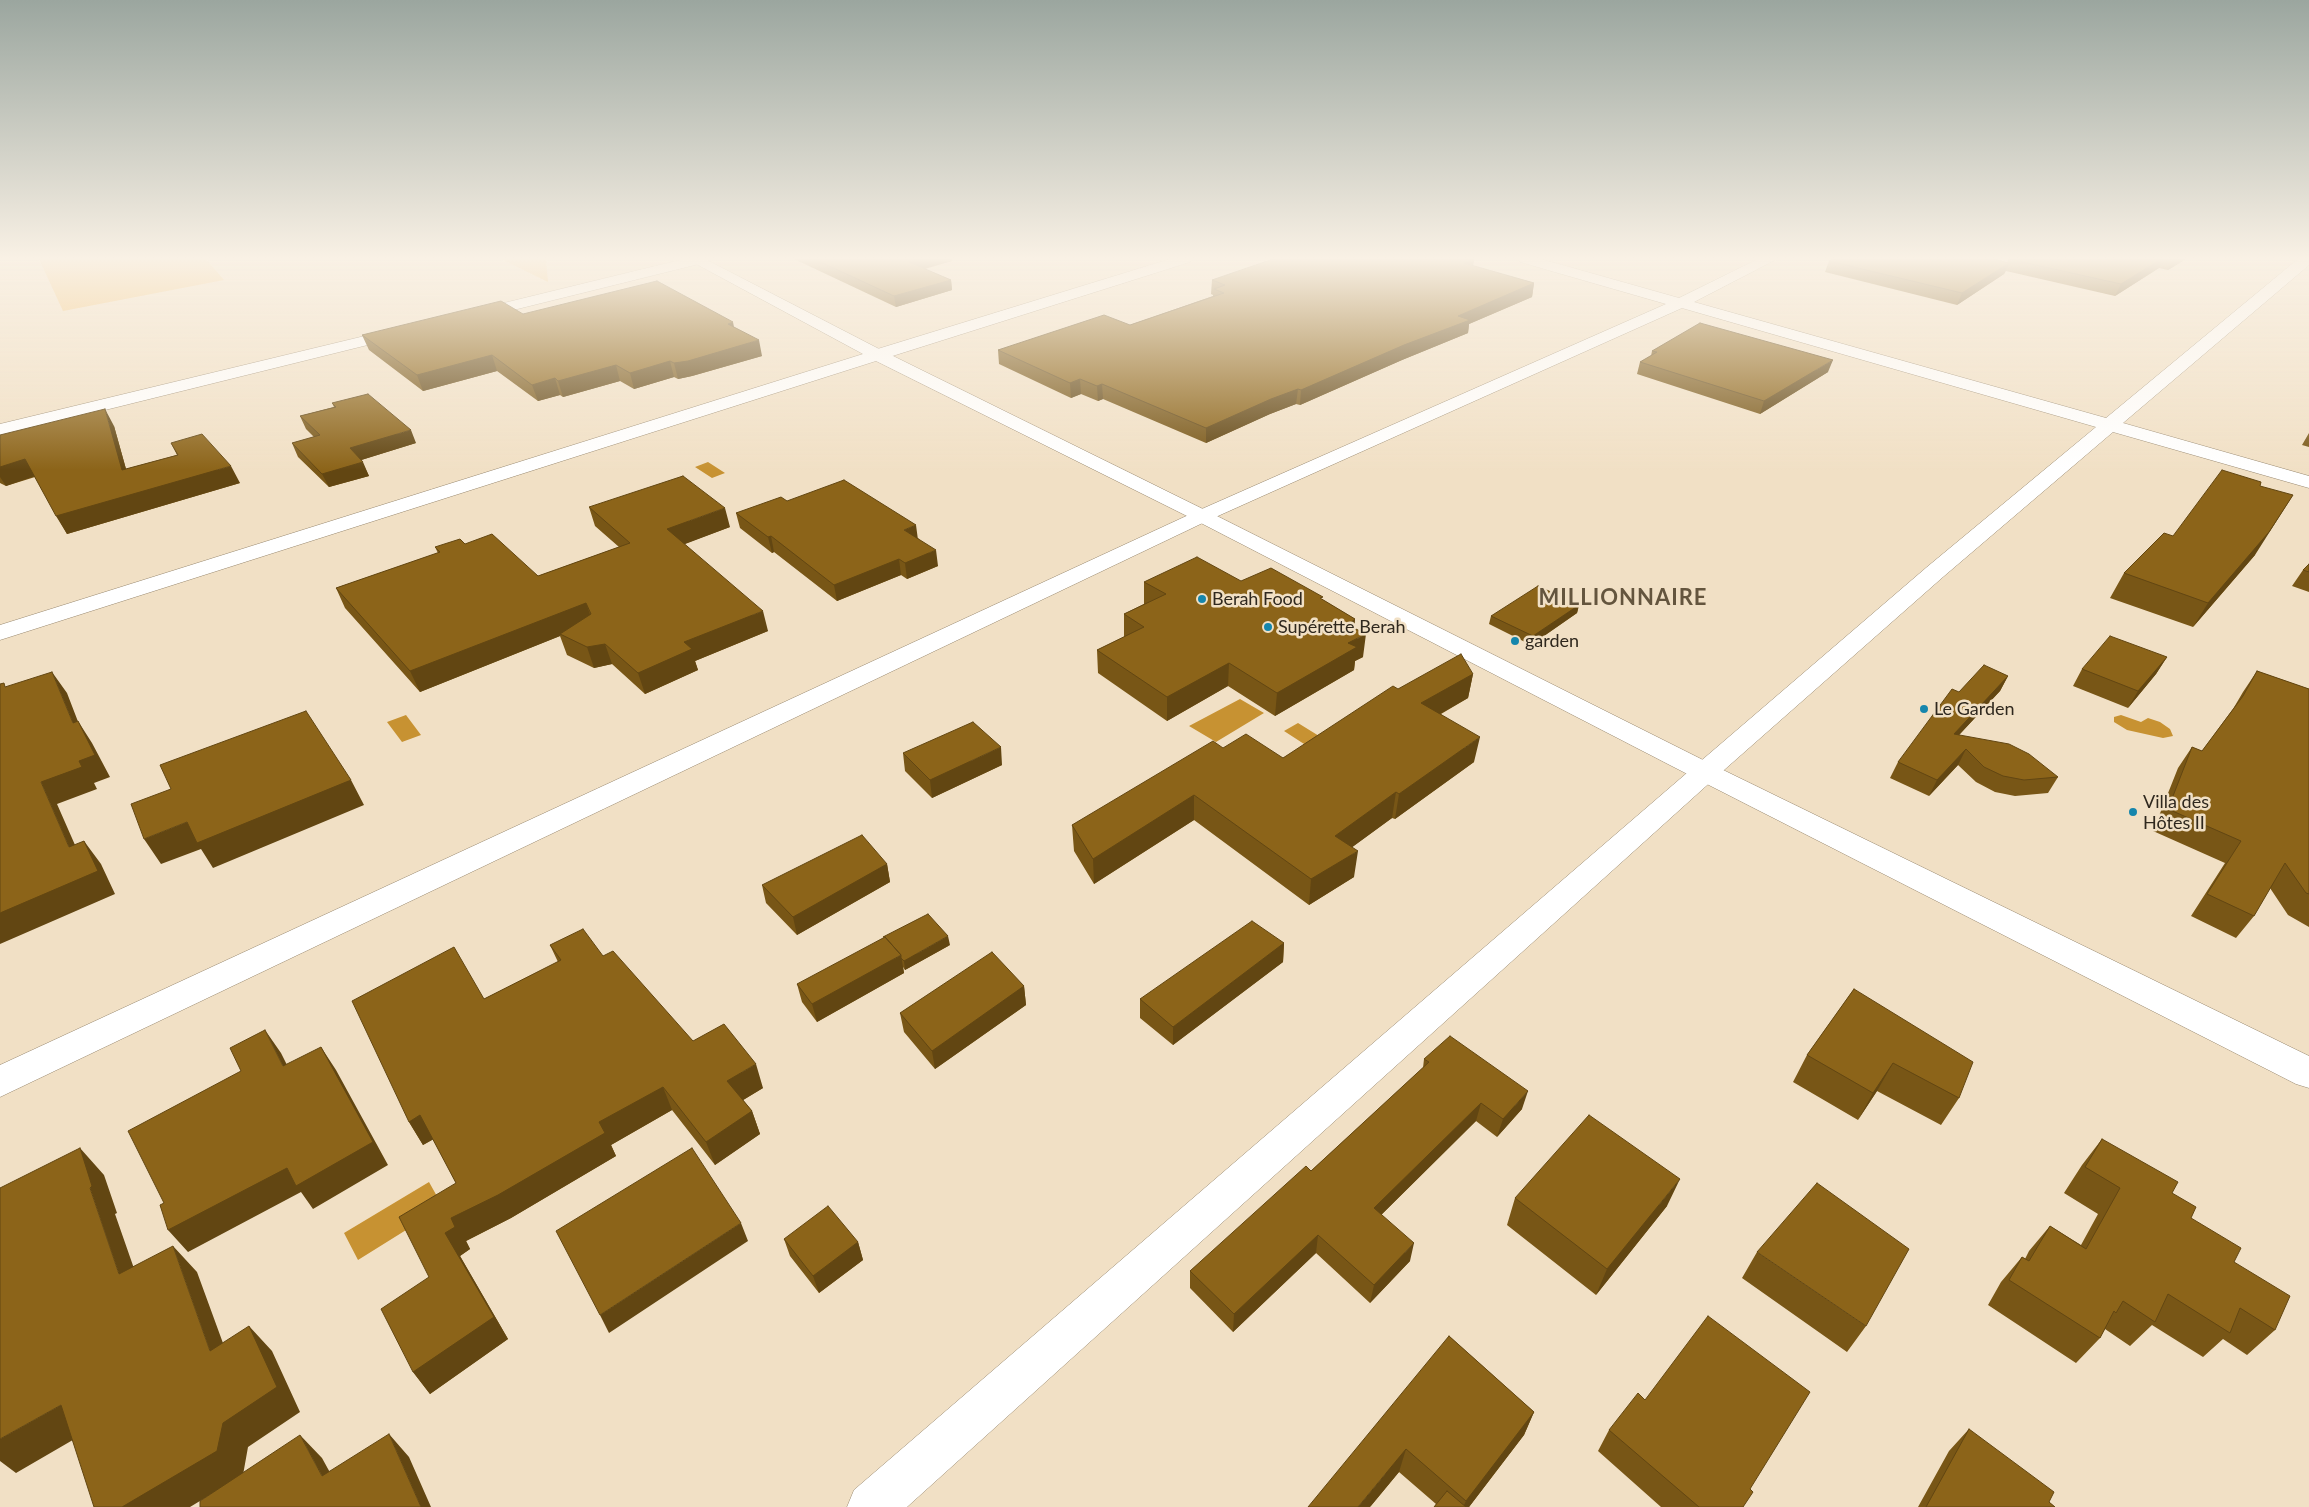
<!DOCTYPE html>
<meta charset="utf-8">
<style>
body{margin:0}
canvas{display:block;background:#f1e0c5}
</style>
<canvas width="2309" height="1507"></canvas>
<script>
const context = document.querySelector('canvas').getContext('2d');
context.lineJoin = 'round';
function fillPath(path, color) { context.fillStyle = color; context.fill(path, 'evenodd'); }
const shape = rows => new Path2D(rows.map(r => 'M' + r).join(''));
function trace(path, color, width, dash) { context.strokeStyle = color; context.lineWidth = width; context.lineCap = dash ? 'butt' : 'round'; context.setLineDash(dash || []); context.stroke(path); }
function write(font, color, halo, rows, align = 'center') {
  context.font = font + ' Lato,sans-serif'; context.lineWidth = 5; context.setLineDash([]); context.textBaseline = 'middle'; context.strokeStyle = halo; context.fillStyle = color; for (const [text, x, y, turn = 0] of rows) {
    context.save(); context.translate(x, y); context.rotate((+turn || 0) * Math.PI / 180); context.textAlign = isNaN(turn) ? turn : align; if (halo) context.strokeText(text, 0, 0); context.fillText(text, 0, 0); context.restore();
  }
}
const green = shape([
 [39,259,206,259,224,280,63,311],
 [501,259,546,259,548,282]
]);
const water = shape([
 [708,462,725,473,712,478,695,467],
 [1240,699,1264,713,1216,742,1189,726],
 [406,715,421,735,402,742,387,722],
 [2121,715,2141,722,2148,718,2160,722,2170,729,2173,736,2163,738,2127,730,2114,722,2114,717],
 [1298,723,1332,744,1318,753,1284,731],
 [429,1182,443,1207,358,1260,344,1233]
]);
const minor = shape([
 [684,259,709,259,707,262,473,320,467,318,465,315,467,312,684,259],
 [1170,259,1192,259,1190,262,883,359,877,360,871,359,869,355,871,351,1170,259],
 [1518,259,1541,259,1679,298,1758,259,1777,259,1694,302,2106,418,2298,259,2309,259,2309,265,2123,423,2309,476,2309,488,2113,432,1943,577,1715,778,907,1507,847,1507,854,1490,1695,766,1927,567,2096,427,1682,308,1209,520,0,1097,0,1065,1195,512,1666,304,1520,262,1518,259],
 [402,327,408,329,410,332,408,335,0,436,0,424,402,327]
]);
const tertiary = shape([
 [687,259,705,259,883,351,1209,512,1715,766,2309,1056,2309,1088,2296,1084,1695,778,1195,520,876,361,0,640,0,625,863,354,687,259]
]);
const wall = shape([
 [794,259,952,259,952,261,925,269,951,280,952,290,896,307],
 [1474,259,1473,266,1534,283,1532,297,1469,324,1468,333,1402,360,1300,405,1296,404,1270,414,1206,443,1103,399,1098,401,1081,394,1071,398,999,364,998,350,1130,325,1213,296,1213,295,1211,294,1212,280],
 [2008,259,2186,259,2168,270,2159,268,2115,296,2006,271,2004,274,1957,305,1825,272,1829,261,2007,262],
 [523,314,734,327,762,356,692,376,678,379,674,377,634,389,620,381,563,397,560,395,538,401,497,371,423,391,369,350,362,335],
 [1652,351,1828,372,1760,414,1637,374,1640,362,1651,356],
 [332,403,416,443,361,460,369,476,329,487,298,457,292,443,314,437,306,429,300,416,334,407],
 [114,426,126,469,177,455,171,443,240,483,67,534,35,477,6,486,0,483,0,435],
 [2309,433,2309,447,2302,445],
 [2260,486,2255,555,2193,627,2110,598,2124,573],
 [787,501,918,538,938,566,907,579,901,575,837,601,774,552,772,553,740,528,736,513],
 [589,507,730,527,684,544,768,631,695,661,698,670,645,694,612,664,594,668,567,655,560,636,420,692,345,608,336,588,438,553,435,547,465,544,538,576,619,547,595,526],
 [2309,564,2309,592,2292,586,2303,570],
 [1241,581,1323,600,1355,619,1354,628,1363,657,1355,661,1354,670,1275,716,1228,686,1167,721,1098,673,1097,650,1124,637,1124,614,1144,604,1144,582],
 [1579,605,1577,613,1531,645,1489,624,1491,616],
 [2167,657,2156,674,2128,708,2073,686,2082,669],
 [2257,671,2309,689,2309,927,2288,915,2270,888,2254,916,2236,938,2191,916,2225,863,2153,831,2178,768,2192,747,2202,751,2233,709,2243,692],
 [1473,674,1468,698,1441,714,1474,762,1395,819,1392,818,1352,847,1354,877,1309,905,1194,820,1094,884,1074,851,1072,825,1223,748,1283,758,1398,689],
 [2008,676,2000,691,1959,735,2058,777,2048,793,2015,796,1995,792,1976,782,1958,765,1929,796,1890,778,1898,762,1959,692],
 [903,753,1002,765,932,798,905,771],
 [887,864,890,882,797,935,766,903,762,885],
 [1284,943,1283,962,1173,1045,1140,1018,1140,999],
 [550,945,603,956,693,1041,763,1088,743,1100,752,1111,760,1134,715,1165,672,1110,611,1145,616,1156,511,1218,466,1241,470,1249,460,1256,508,1339,430,1394,413,1372,429,1277,456,1183,433,1139,423,1145,409,1122,484,999,558,962],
 [950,945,905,970,903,967,904,973,817,1022,802,1002,797,984],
 [1024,986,1026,1005,935,1069,904,1032,900,1013],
 [1854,989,1959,1098,1941,1125,1877,1091,1858,1120,1793,1082,1807,1055],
 [1424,1059,1522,1109,1497,1137,1476,1121,1381,1215,1410,1261,1370,1303,1316,1253,1233,1332,1190,1288,1190,1271,1311,1171,1423,1068],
 [2102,1139,2172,1193,2191,1218,2234,1262,2275,1330,2247,1355,2223,1339,2203,1357,2152,1325,2130,1346,2105,1329,2100,1338,2076,1363,1988,1305,2001,1282,2022,1257,2025,1259,2029,1251,2050,1226,2081,1245,2098,1214,2064,1193,2082,1165],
 [1515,1198,1667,1206,1596,1295,1507,1225],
 [784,1239,858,1242,863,1260,819,1293,790,1256],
 [1757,1252,1866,1326,1847,1352,1742,1278],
 [1449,1336,1534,1412,1524,1435,1469,1507,1434,1507,1436,1504,1399,1472,1370,1507],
 [1645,1400,1750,1489,1743,1507,1661,1507,1598,1451,1609,1430],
 [1969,1429,2049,1502,2055,1507,1918,1507,1949,1451]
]);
const shadedWall = shape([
 [919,259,952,259,952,261,910,272,909,262],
 [1474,259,1472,272,1464,263],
 [2161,259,2163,259,2159,268,2115,296,2121,284],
 [2173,259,2186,259,2168,270],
 [2009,263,2004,274,1957,305,1962,293],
 [951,280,952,290,896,307,894,296],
 [1534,283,1532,297,1469,324,1468,333,1402,360,1300,405,1301,390,1458,316],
 [733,322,736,337,728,324],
 [759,340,762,356,692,376,678,379,674,363],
 [492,355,497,371,423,391,417,375],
 [1833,360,1828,372,1760,414,1764,401],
 [670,361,674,377,634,389,630,373],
 [616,365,620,381,563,397,558,381],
 [555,378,560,395,538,401,532,385],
 [1080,379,1081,394,1071,398,1070,383],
 [1102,384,1103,399,1098,401,1097,386],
 [1298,389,1296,404,1270,414,1206,443,1206,428,1271,399],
 [105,409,114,426,131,487,122,470],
 [411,430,416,443,355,462,350,448],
 [25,459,35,476,6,486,0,477,0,467],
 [363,462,369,476,329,487,322,474],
 [231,466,240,483,67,534,56,516],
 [2293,495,2255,555,2193,627,2208,603],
 [725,508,730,527,672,549,667,529],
 [916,525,918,540,904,530],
 [771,536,774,552,772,553,768,537],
 [936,550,938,566,907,579,905,563],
 [899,559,901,575,837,601,834,585],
 [586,603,593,623,560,634,560,636,420,692,410,671],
 [1579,605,1577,613,1531,645,1533,636],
 [763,611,768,631,695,661,698,670,645,694,638,673,684,642],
 [1355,619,1353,641,1366,634,1363,657,1355,661,1354,670,1275,716,1277,693],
 [605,644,612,664,594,668,587,647],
 [2167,657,2156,674,2128,708,2138,691],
 [1229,663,1228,686,1167,721,1167,697],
 [52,672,67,693,87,745,73,723],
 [1473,674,1468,698,1417,727,1421,703],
 [2008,676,2000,691,1946,749,1954,734],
 [78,721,92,743,110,777,94,783,97,789,57,804,86,870,69,847,41,782],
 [1480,737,1474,762,1395,819,1399,794],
 [1001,747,1002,765,932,798,930,780],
 [1966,749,1958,765,1929,796,1937,780],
 [351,780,364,805,213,868,201,849,161,864,144,839,187,822],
 [1396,792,1392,818,1332,862,1335,836],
 [1194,795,1194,820,1094,884,1093,859],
 [84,841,101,864,115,894,0,944,0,913],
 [1358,851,1354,877,1309,905,1311,879],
 [887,864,890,882,797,935,793,917],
 [948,936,950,945,905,970,904,961],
 [1284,943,1283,962,1173,1045,1173,1027],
 [901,955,904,973,817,1022,812,1004],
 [1024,986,1026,1005,935,1069,932,1051],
 [265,1030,281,1053,299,1089,283,1066],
 [321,1047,336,1070,388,1165,313,1209,301,1192,188,1252,168,1230],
 [1893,1063,1877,1091,1858,1120,1873,1093],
 [756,1064,763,1088,735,1105,727,1081],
 [663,1087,672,1110,611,1145,616,1156,511,1218,466,1241,470,1249,460,1256,508,1339,430,1394,413,1372,445,1233,451,1218,599,1122],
 [1528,1091,1522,1109,1497,1137,1503,1119],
 [1481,1103,1476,1121,1370,1226,1374,1208],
 [752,1111,760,1134,715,1165,706,1142],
 [420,1115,434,1139,423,1145,409,1122],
 [80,1148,104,1175,117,1213,115,1214,145,1300,119,1274,90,1188],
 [1680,1179,1667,1206,1596,1295,1607,1269],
 [741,1223,748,1241,609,1333,600,1315],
 [1318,1235,1316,1253,1233,1332,1234,1314],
 [858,1242,863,1260,819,1293,813,1276],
 [1414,1243,1410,1261,1370,1303,1374,1285],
 [173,1246,197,1272,235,1376,210,1351],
 [249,1326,272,1351,300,1412,248,1447,243,1475,190,1507,122,1507],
 [61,1405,90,1430,16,1473,0,1461,0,1439],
 [1534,1412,1524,1435,1469,1507,1463,1507,1466,1501],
 [389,1434,409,1457,431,1507,421,1507],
 [300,1435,322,1458,344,1498,322,1476],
 [1406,1449,1399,1472,1370,1507,1358,1507]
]);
const building = shape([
 [814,259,919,259,909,262,951,280,894,296,814,259],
 [1273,259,1474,259,1464,263,1534,283,1458,316,1470,320,1404,345,1301,390,1298,389,1271,399,1206,428,1102,384,1097,386,1080,379,1070,383,998,350,1104,315,1130,325,1224,293,1214,289,1225,285,1212,280,1273,259],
 [1832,259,1994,259,2009,263,1962,293,1829,261,1832,259],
 [2009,259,2161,259,2121,284,2009,259],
 [657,281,733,322,728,324,759,340,688,361,674,363,670,361,630,373,616,365,558,381,555,378,532,385,492,355,417,375,362,335,501,301,523,314,657,281],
 [1700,323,1833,360,1764,401,1640,362,1657,352,1652,351,1700,323],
 [368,394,411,430,350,448,363,462,322,474,292,443,320,435,300,416,336,407,332,403,368,394],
 [105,409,122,470,178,455,171,443,202,434,231,466,56,516,25,459,0,467,0,435,105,409],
 [2222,470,2261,482,2260,486,2293,495,2269,532,2208,603,2124,573,2164,533,2173,536,2222,470],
 [683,476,725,508,667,529,763,611,684,642,692,649,638,673,605,644,587,647,560,634,591,614,586,603,410,671,336,588,440,552,435,547,460,539,465,544,492,534,538,576,630,543,589,507,683,476],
 [844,480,916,525,904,530,936,550,905,563,899,559,834,585,771,536,768,537,736,513,781,497,787,501,844,480],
 [1197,557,1241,581,1271,568,1323,597,1320,598,1355,619,1348,625,1366,634,1348,643,1357,647,1277,693,1229,663,1167,697,1097,650,1144,627,1124,614,1166,594,1144,582,1197,557],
 [2309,564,2309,572,2303,570,2309,564],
 [1538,586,1579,605,1533,636,1491,616,1538,586],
 [2110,636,2167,657,2138,691,2082,669,2110,636],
 [1461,654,1473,674,1421,703,1480,737,1399,794,1396,792,1335,836,1358,851,1311,879,1194,795,1093,859,1072,825,1213,741,1223,748,1246,734,1283,758,1393,686,1398,689,1461,654],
 [1984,665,2008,676,1954,734,2009,744,2029,754,2058,777,2024,780,2003,776,1984,767,1966,749,1937,780,1898,762,1952,689,1959,692,1984,665],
 [2257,671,2309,689,2309,894,2306,893,2285,863,2254,916,2207,894,2241,841,2168,809,2192,747,2202,751,2243,696,2257,671],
 [52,672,73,723,78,721,95,755,79,761,82,767,41,782,69,847,84,841,98,871,0,913,0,684,4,683,5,687,52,672],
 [306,711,351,780,197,843,187,822,144,839,131,804,171,789,160,765,306,711],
 [973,722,1001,747,930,780,903,753,973,722],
 [862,835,887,864,793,917,762,885,862,835],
 [928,914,948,936,904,961,901,958,901,955,885,937,883,937,928,914],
 [1252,921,1284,943,1173,1027,1140,999,1252,921],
 [583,929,603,956,613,951,693,1041,724,1024,756,1064,727,1081,752,1111,706,1142,663,1087,599,1122,605,1133,498,1195,451,1218,455,1227,445,1233,494,1317,413,1372,381,1309,429,1277,399,1217,456,1183,420,1115,409,1122,352,1001,454,947,484,999,561,960,550,945,583,929],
 [885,937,901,955,812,1004,797,984,885,937],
 [992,952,1024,986,932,1051,900,1013,992,952],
 [1854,989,1973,1062,1959,1098,1893,1063,1873,1093,1807,1055,1854,989],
 [265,1030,283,1066,321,1047,373,1142,296,1186,287,1168,168,1230,160,1205,164,1203,128,1131,241,1071,230,1048,265,1030],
 [1450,1036,1528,1091,1503,1119,1481,1103,1374,1208,1414,1243,1374,1285,1318,1235,1234,1314,1190,1271,1306,1166,1311,1171,1429,1062,1424,1059,1450,1036],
 [1589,1115,1680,1179,1607,1269,1515,1198,1589,1115],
 [2102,1139,2178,1182,2172,1193,2196,1207,2191,1218,2241,1248,2234,1262,2290,1296,2275,1330,2240,1308,2230,1333,2168,1294,2155,1322,2123,1301,2116,1313,2114,1311,2100,1338,2009,1280,2022,1257,2029,1261,2050,1226,2086,1249,2120,1188,2085,1167,2102,1139],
 [80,1148,92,1186,90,1188,119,1274,173,1246,210,1351,249,1326,277,1387,223,1423,217,1451,122,1507,94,1507,61,1405,0,1439,0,1188,80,1148],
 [692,1148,741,1223,600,1315,556,1231,692,1148],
 [1817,1183,1909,1249,1866,1326,1757,1252,1817,1183],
 [828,1206,858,1242,813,1276,784,1239,828,1206],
 [1708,1316,1810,1392,1750,1489,1753,1492,1743,1507,1699,1507,1609,1430,1638,1393,1645,1400,1708,1316],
 [1449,1336,1534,1412,1466,1501,1406,1449,1358,1507,1308,1507,1449,1336],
 [1969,1429,2054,1492,2049,1502,2055,1507,1926,1507,1969,1429],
 [389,1434,421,1507,200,1507,200,1501,300,1435,322,1476,389,1434],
 [1447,1491,1466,1507,1434,1507,1447,1491]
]);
const markers = [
 [1202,599,5,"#1686ac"],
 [1268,627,5,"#1686ac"],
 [1515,641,5,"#1686ac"],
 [1924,709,5,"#1686ac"],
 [2133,812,5,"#1686ac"]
];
const poiNames = [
 ["Berah Food",1212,599],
 ["Supérette Berah",1278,627],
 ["garden",1525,641],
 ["Le Garden",1934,709],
 ["Villa des",2143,802],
 ["Hôtes II",2143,823]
];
const districtNames = [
 ["MILLIONNAIRE",1623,598]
];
fillPath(green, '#f2c06d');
fillPath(water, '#c79232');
trace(minor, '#98886f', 1);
trace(tertiary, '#98886f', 1);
fillPath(minor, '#fff');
fillPath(tertiary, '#fff');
fillPath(wall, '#785616');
fillPath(shadedWall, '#624612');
fillPath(building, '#8c6419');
trace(building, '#624612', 1);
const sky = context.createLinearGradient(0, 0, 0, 470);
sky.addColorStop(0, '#9ba69f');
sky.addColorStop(0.55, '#f9f1e5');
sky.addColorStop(1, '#f9f1e500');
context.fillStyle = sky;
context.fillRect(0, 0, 2309, 470);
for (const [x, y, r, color] of markers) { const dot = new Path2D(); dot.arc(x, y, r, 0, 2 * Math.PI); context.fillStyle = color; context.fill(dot); trace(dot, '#f1e0c5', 2); }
write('18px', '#2f281e', '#f1e0c5', poiNames, 'left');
context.letterSpacing = '1px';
write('bold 22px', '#64553e', '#f1e0c5', districtNames);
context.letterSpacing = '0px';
</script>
